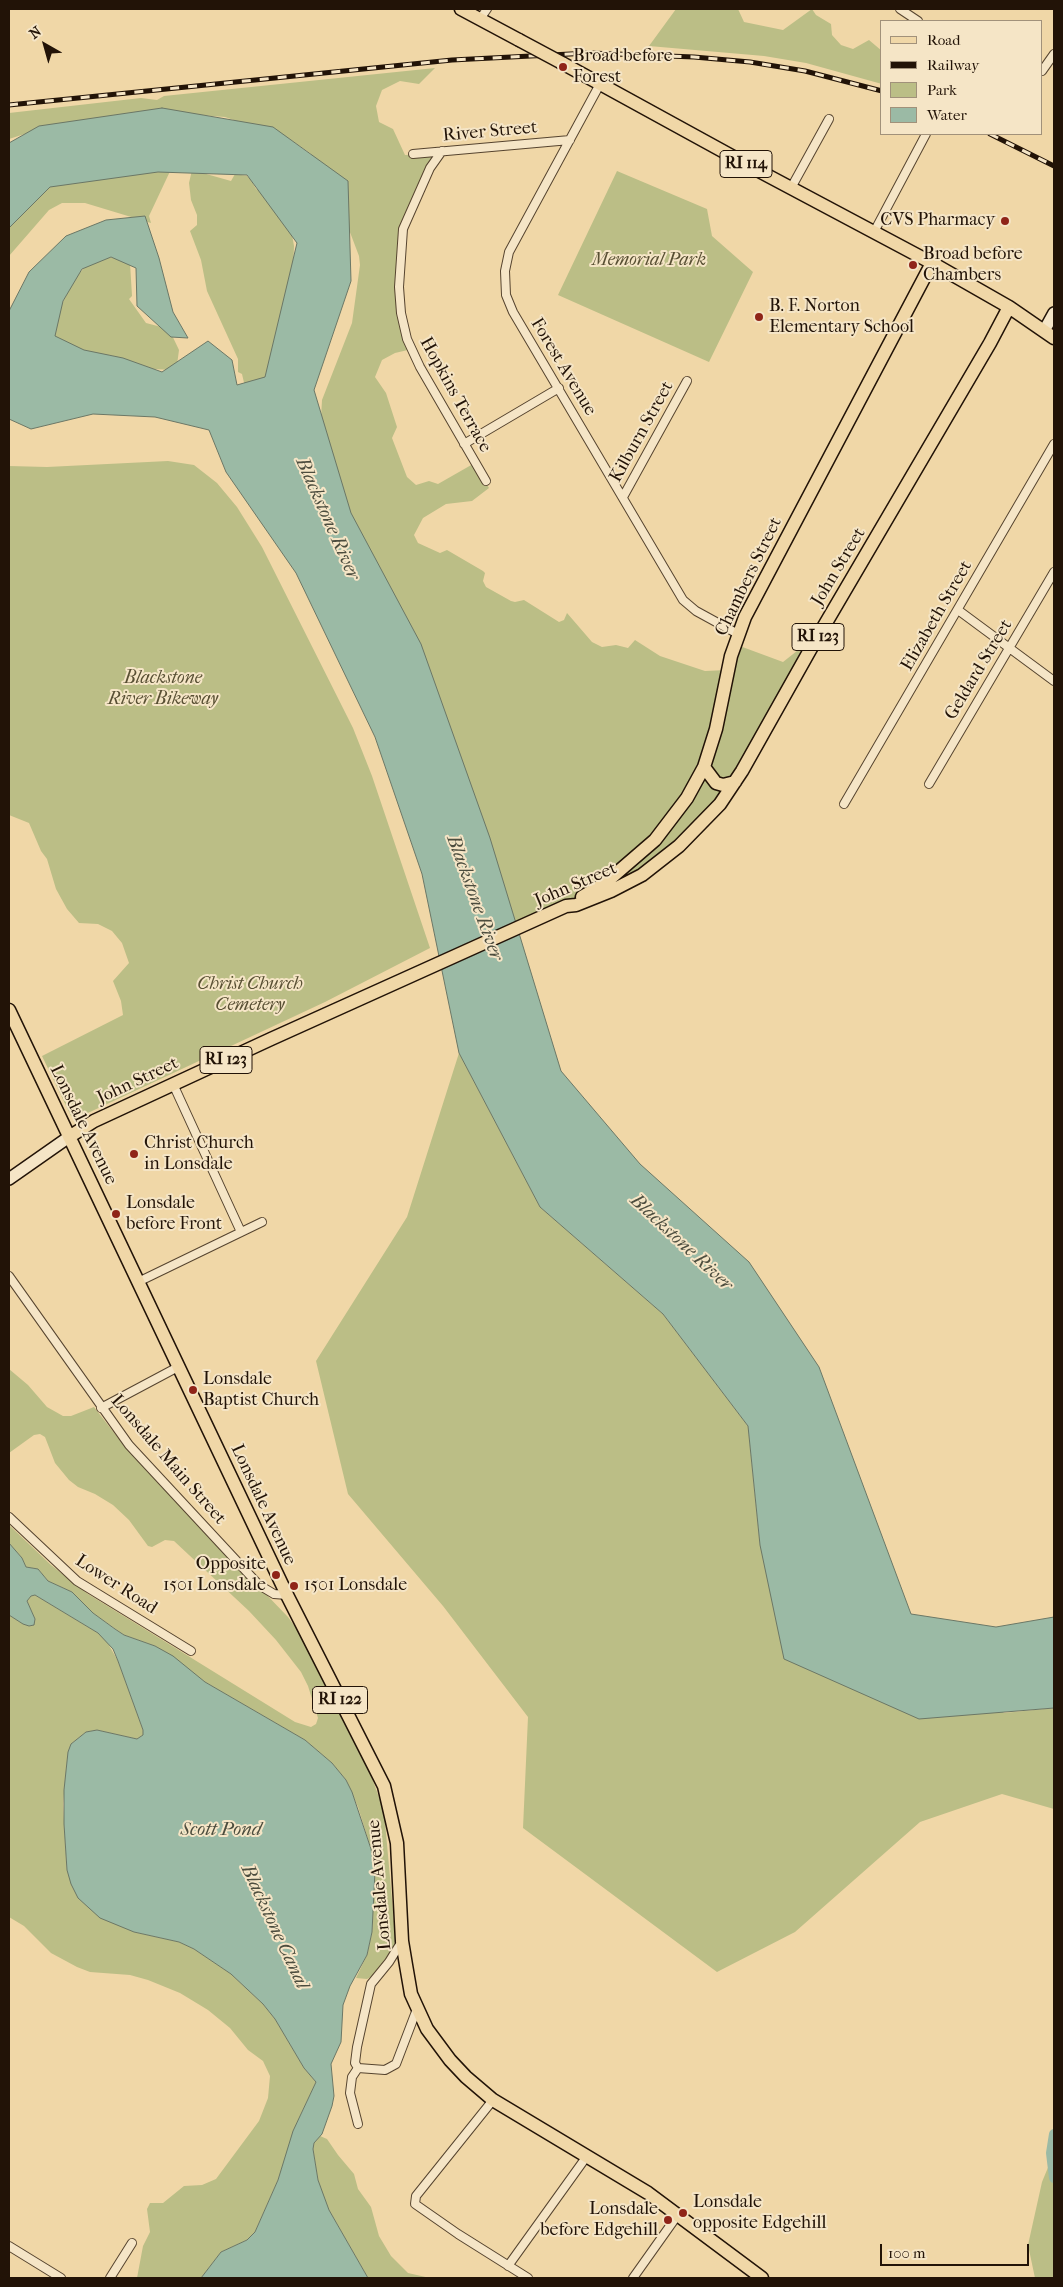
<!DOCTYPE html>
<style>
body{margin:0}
#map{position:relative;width:1063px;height:2287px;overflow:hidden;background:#f0d7a7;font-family:"IM FELL French Canon",serif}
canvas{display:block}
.frame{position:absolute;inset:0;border:10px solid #221307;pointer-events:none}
.legend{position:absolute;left:880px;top:20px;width:162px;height:115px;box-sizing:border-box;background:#f5e5c6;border:1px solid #a1917a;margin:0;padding:6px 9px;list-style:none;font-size:15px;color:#221307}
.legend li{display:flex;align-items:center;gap:10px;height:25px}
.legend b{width:25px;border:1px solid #a1917a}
.north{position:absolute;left:20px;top:20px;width:50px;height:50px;-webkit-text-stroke:4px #f5e5c6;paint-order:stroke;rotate:322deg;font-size:14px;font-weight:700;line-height:20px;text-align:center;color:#221307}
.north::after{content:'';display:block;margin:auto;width:18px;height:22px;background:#221307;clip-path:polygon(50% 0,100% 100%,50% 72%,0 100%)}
.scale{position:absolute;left:880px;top:2244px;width:149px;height:22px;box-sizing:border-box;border:2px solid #221307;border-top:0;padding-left:6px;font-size:15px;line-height:18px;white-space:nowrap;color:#221307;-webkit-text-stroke:4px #f5e5c6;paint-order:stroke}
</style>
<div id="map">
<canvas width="1063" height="2287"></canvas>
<div class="frame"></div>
<ul class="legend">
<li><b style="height:6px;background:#f0d7a7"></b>Road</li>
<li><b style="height:6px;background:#221307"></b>Railway</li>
<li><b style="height:14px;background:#bbbe86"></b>Park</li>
<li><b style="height:14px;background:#9bbaa5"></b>Water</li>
</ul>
<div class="north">N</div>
<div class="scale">100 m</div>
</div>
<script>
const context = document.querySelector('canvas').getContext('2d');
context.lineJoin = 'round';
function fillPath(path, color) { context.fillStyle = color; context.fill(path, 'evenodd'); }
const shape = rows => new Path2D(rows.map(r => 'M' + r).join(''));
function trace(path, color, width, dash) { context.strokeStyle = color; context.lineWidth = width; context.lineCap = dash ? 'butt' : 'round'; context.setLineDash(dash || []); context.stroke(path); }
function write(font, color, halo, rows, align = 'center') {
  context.font = font + ' "IM FELL French Canon",serif'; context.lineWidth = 4; context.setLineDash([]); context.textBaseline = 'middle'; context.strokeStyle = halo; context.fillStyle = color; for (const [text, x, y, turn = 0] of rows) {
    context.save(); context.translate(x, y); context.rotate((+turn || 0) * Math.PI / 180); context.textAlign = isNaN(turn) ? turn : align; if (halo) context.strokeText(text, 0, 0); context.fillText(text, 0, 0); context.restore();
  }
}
const green = shape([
 [676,9,738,9,744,22,783,30,812,9,816,15,831,24,832,35,841,45,853,49,869,40,882,51,882,84,806,63,764,56,649,46],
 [435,68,419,84,400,81,382,90,376,106,379,122,393,129,405,155,436,154,404,229,399,294,412,349,395,353,382,360,375,377,386,393,397,427,392,438,407,477,416,485,429,481,438,484,473,464,489,488,472,501,446,504,423,518,414,535,418,543,440,553,447,550,483,571,485,573,483,581,486,587,511,601,515,602,524,600,559,622,564,620,567,613,592,642,602,647,616,645,628,648,635,640,660,656,705,671,727,670,737,645,783,662,802,647,806,653,736,777,660,861,517,930,329,499,321,418,322,400,352,323,360,265,359,256,331,182,310,153,291,140,225,117,185,114,34,131,9,139,9,113,141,98,157,100,164,96],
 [173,165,149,216,151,223,85,203,62,203,49,210,9,256,9,205,38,184],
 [192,170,231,181,235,174,247,176,251,180,256,189,263,193,289,217,294,246,292,299,267,381,248,400,242,374,238,372,238,359,207,291,201,260,190,231,197,225,197,215,191,200,189,183],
 [617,171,707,209,712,236,753,272,709,362,558,295],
 [104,257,116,258,130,263,132,296,129,299,146,323,169,329,179,350,177,365,173,370,153,369,110,355,79,358,52,337,53,323,69,289,70,283,90,262],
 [168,461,194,465,217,483,237,507,262,547,353,728,372,776,430,948,325,1002,75,1119,71,1116,42,1056,123,1015,121,1001,113,981,129,963,122,943,112,931,98,924,79,923,67,909,56,889,47,859,41,851,29,823,9,815,9,466,47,467],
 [459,1053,540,1207,663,1314,748,1426,760,1545,1004,1713,1054,1708,1054,1809,1002,1794,920,1822,795,1932,717,1972,523,1828,528,1717,443,1606,348,1494,316,1361,407,1217],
 [9,1369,28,1385,47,1407,63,1416,71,1416,94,1407,122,1443,154,1478,288,1617,302,1636,369,1770,384,1811,397,1955,392,1964,378,1973,367,1979,356,1978,367,1955,372,1932,375,1871,371,1849,358,1807,346,1780,332,1763,305,1740,205,1682,155,1646,124,1635,93,1613,72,1592,48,1581,38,1569,26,1567,22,1558,9,1543,9,1525,51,1565,88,1594,295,1722,311,1727,316,1724,318,1718,308,1686,301,1672,276,1640,249,1611,174,1541,165,1540,152,1547,148,1546,129,1520,113,1505,95,1494,78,1487,69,1480,55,1463,45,1437,40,1434,34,1435,9,1453],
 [35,1595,98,1633,106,1640,118,1661,143,1730,143,1735,137,1739,97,1730,86,1732,71,1744,67,1763,63,1804,67,1870,134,1932,179,1942,194,1949,231,1974,263,2004,275,2019,304,2068,316,2082,301,2114,278,2180,255,2232,247,2240,221,2252,201,2278,137,2278,143,2246,150,2232,147,2209,150,2203,163,2203,184,2186,202,2185,216,2179,259,2121,268,2098,270,2076,263,2061,248,2050,230,2028,208,2010,180,1993,148,1980,130,1975,90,1972,77,1967,51,1953,24,1926,9,1917,9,1615,24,1624,32,1626,35,1619,27,1601,31,1596],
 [320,2136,327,2139,338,2155,354,2174,358,2189,371,2207,379,2236,391,2256,408,2273,430,2278,368,2278,329,2210,322,2195,318,2180,313,2149,314,2143],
 [1054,2153,1054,2278,1035,2278,1028,2245,1042,2182]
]);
const water = shape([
 [162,108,273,127,348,181,351,281,314,390,351,513,421,644,490,838,561,1071,640,1164,749,1262,819,1367,911,1614,996,1627,1054,1617,1054,1708,919,1719,784,1659,760,1545,748,1426,663,1314,540,1207,459,1053,422,874,375,737,296,573,226,472,209,430,155,417,93,414,31,429,9,419,9,311,29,272,66,236,106,220,145,216,159,258,173,312,188,338,171,337,137,306,136,268,111,257,82,269,63,301,55,336,84,350,123,358,162,372,208,341,232,360,237,385,265,377,297,243,247,175,158,172,50,187,9,228,9,143,39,126,162,108],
 [9,1543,22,1558,26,1567,38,1569,48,1581,72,1592,93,1613,115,1629,124,1635,155,1646,173,1656,205,1682,305,1740,332,1763,346,1780,352,1792,371,1849,375,1871,372,1932,367,1955,350,1986,343,2005,341,2042,331,2064,334,2096,332,2106,322,2134,314,2143,313,2149,318,2180,329,2210,368,2278,201,2278,221,2252,247,2240,255,2232,278,2180,293,2131,316,2082,304,2068,275,2019,263,2004,231,1974,194,1949,179,1942,134,1932,100,1918,78,1898,71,1884,67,1870,64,1824,64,1790,68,1752,71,1744,86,1732,97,1730,137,1739,143,1735,143,1730,118,1661,113,1649,98,1633,35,1595,31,1596,27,1601,35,1619,34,1625,29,1626,23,1624,9,1615,9,1543]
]);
const canal = shape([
 [1054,2134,1051,2153,1054,2178]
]);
const street = shape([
 [900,9,918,21],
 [480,19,487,9],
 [1042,71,1054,54],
 [600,84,509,252,505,271,506,295,513,312,683,600,696,611,738,634],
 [442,151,430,168,403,229,399,287,401,313,407,339,420,367,486,481],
 [413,154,570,140],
 [791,188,829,119],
 [874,232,926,134],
 [464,444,559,388],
 [623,497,687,381],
 [958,610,1054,681],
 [929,784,1054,572],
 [844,804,1054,444],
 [173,1084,241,1232],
 [9,1276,129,1445,259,1585,274,1594,287,1595],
 [138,1282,262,1222],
 [101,1408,178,1367],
 [9,1517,77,1581,191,1651],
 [402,1941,389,1962,371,1984,357,2047,355,2063,358,2068,385,2070,396,2064,417,2009],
 [358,2068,352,2077,350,2093,358,2124],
 [493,2100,416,2196,415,2204,458,2234,528,2278],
 [9,2246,61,2278],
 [508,2266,587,2156],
 [110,2278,132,2243],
 [633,2278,677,2216]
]);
const secondary = shape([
 [1044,331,1054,313],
 [9,1179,69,1137]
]);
const primary = shape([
 [461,9,519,40],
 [562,63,759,171,932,263,1009,307,1054,338],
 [704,767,716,783,723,785,735,782],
 [582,897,604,884,655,840,687,798,704,767,716,729,731,656,745,617,932,263],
 [9,1010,287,1595,384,1786,397,1843,402,1941,406,1965,411,1994,427,2029,450,2060,466,2077,493,2100,648,2193,762,2278],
 [69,1137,94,1121,271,1039,566,906,576,905,611,891,642,875,679,846,720,804,742,771,810,650,990,343,1009,307]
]);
const rail = shape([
 [9,105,452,60,590,53,694,57,750,62,805,71,882,91],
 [990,134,1054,166]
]);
const primaryBridge = shape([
 [519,40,562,63]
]);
const markers = [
 [563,67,5,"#8f2418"],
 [1005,221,5,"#8f2418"],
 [913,265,5,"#8f2418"],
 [759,317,5,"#8f2418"],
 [134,1154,5,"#8f2418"],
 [116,1214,5,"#8f2418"],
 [193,1390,5,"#8f2418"],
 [276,1575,5,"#8f2418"],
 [294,1586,5,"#8f2418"],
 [683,2213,5,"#8f2418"],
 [668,2220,5,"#8f2418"]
];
const shields = [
 [746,164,52],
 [818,637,52],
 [226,1060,52],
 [340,1700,55]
];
const shieldNames = [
 ["RI 114",746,164],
 ["RI 123",818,637],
 ["RI 123",226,1060],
 ["RI 122",340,1700]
];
const poiNames = [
 ["Broad before",573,57],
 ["Forest",573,78],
 ["CVS Pharmacy",995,221,"right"],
 ["Broad before",923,255],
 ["Chambers",923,276],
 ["B. F. Norton",769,307],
 ["Elementary School",769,328],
 ["Christ Church",144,1144],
 ["in Lonsdale",144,1165],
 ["Lonsdale",126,1204],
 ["before Front",126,1225],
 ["Lonsdale",203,1380],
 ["Baptist Church",203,1401],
 ["Opposite",266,1565,"right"],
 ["1501 Lonsdale",266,1586,"right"],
 ["1501 Lonsdale",304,1586],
 ["Lonsdale",693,2203],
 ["opposite Edgehill",693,2224],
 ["Lonsdale",658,2210,"right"],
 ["before Edgehill",658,2231,"right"]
];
const streetNames = [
 ["River Street",490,132,-5],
 ["Forest Avenue",563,367,59],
 ["Hopkins Terrace",455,395,61],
 ["Kilburn Street",642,432,-61],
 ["John Street",839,567,-59],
 ["Chambers Street",749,577,-64],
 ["Elizabeth Street",937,616,-60],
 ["Geldard Street",979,670,-59],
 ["John Street",576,885,-23],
 ["John Street",138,1081,-25],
 ["Lonsdale Avenue",83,1125,64],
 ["Lonsdale Main Street",168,1460,49],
 ["Lonsdale Avenue",263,1505,65],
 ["Lower Road",116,1585,33],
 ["Lonsdale Avenue",380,1885,-95]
];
const parkNames = [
 ["Memorial Park",649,261],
 ["Blackstone",163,679],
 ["River Bikeway",163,700],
 ["Christ Church",250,985],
 ["Cemetery",250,1006]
];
const waterNames = [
 ["Blackstone River",327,519,66],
 ["Blackstone River",474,898,70],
 ["Blackstone River",681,1243,43],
 ["Scott Pond",221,1830],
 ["Blackstone Canal",274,1927,65]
];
fillPath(green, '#bbbe86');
fillPath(water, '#9bbaa5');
trace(water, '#6b7766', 1);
trace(canal, '#9bbaa5', 10);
trace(street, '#56442f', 10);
trace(secondary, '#221307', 14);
trace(primary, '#221307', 15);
trace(street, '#f5e5c6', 8);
trace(secondary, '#f5e5c6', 11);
trace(primary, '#f0d7a7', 12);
trace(rail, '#221307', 5);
trace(rail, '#f5e5c6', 3, [9]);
trace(primaryBridge, '#221307', 15, []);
trace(primaryBridge, '#f0d7a7', 12);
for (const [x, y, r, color] of markers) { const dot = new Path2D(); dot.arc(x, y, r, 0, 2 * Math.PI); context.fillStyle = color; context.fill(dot); trace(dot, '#f5e5c6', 2); }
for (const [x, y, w] of shields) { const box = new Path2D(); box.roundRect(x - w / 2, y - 13.5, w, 27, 4); context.fillStyle = '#f5e5c6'; context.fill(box); trace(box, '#221307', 1); }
write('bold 16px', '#221307', null, shieldNames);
write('18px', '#221307', '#f5e5c6', poiNames, 'left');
write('18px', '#221307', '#f5e5c6', streetNames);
write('italic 18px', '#584f33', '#f5e5c6', parkNames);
write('italic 19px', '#4c4d3e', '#f5e5c6', waterNames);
</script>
